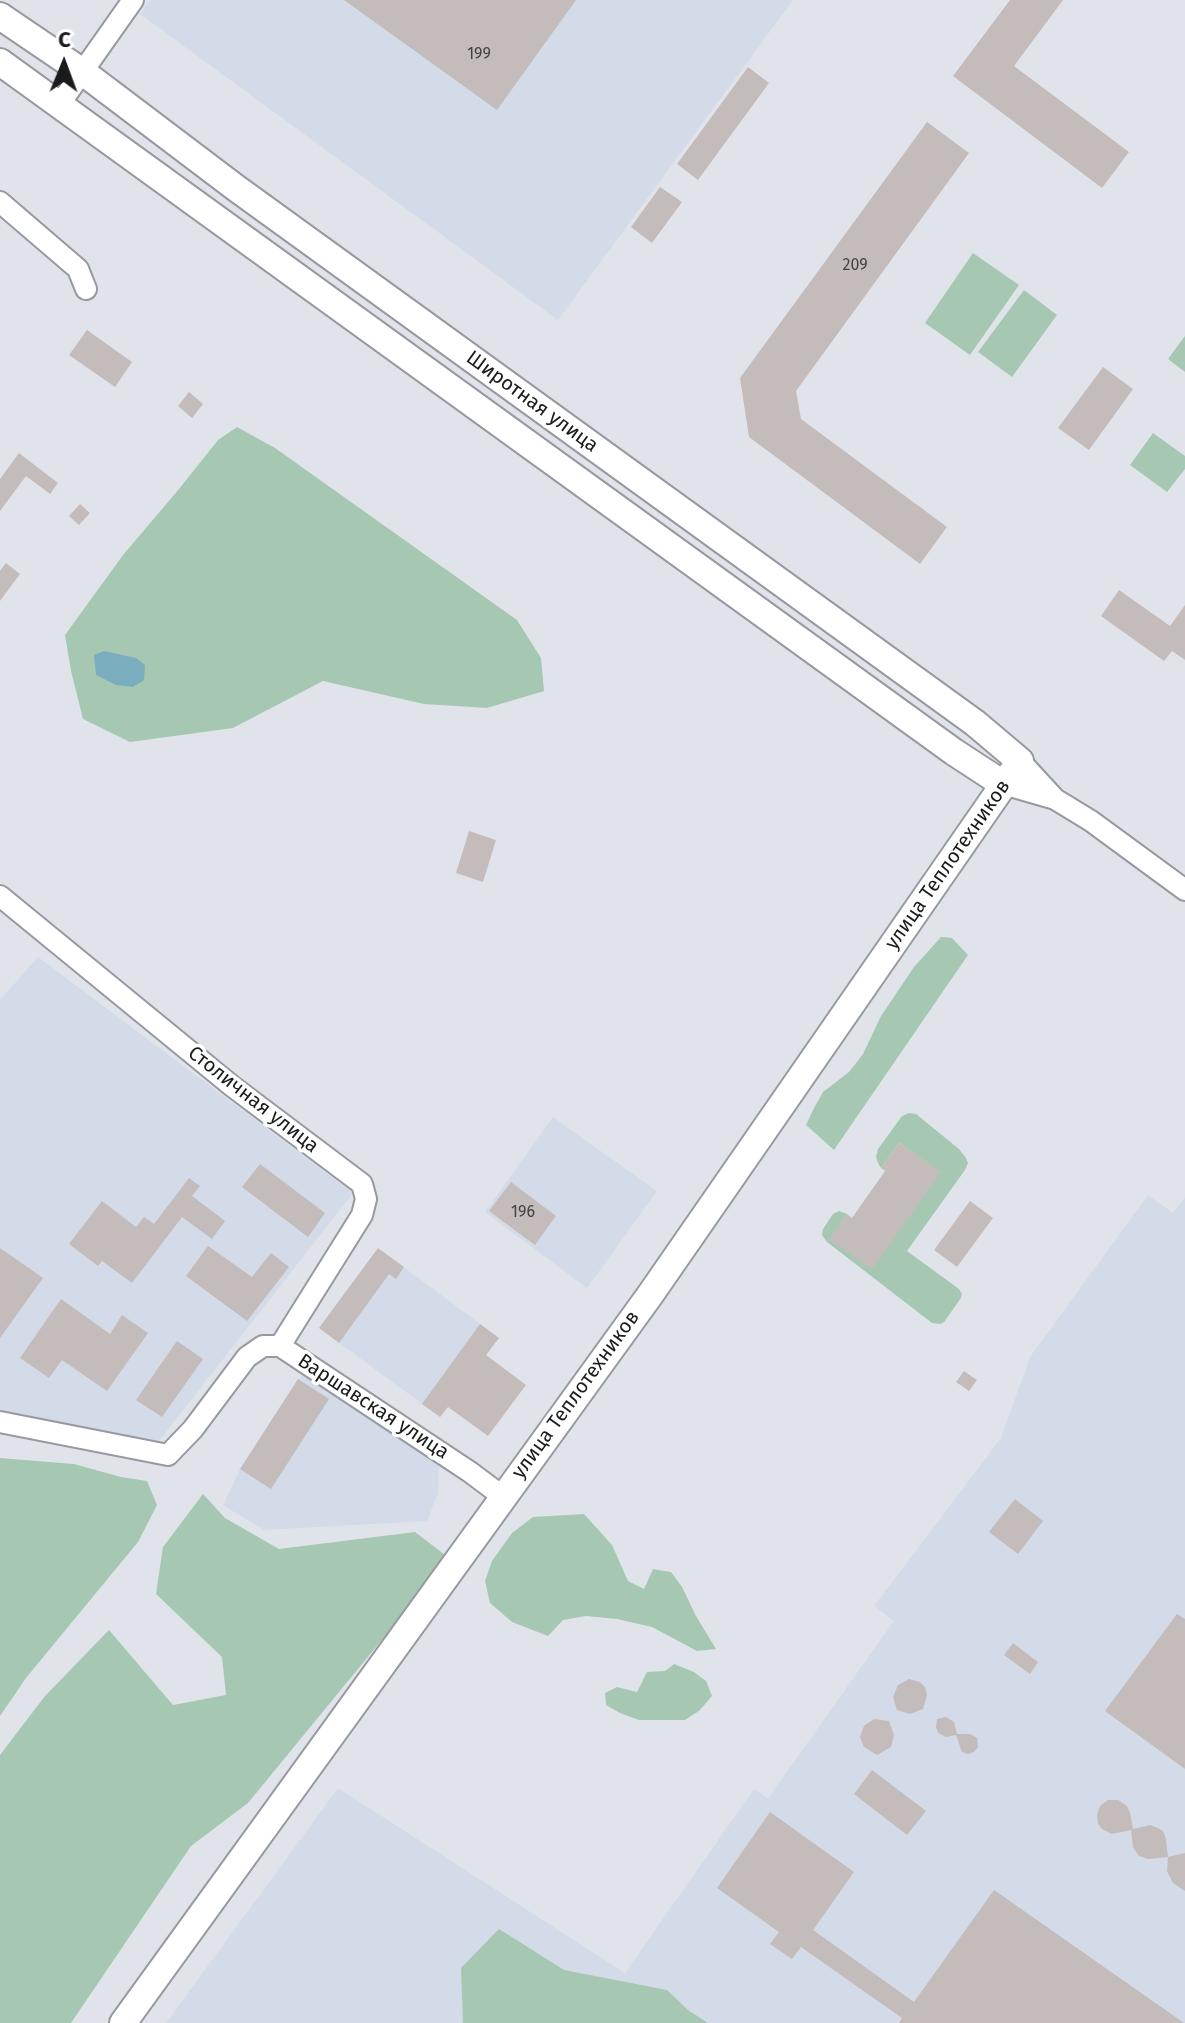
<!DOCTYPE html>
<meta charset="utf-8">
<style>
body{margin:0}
#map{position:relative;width:1185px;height:2023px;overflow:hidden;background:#e0e4ea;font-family:"Fira Sans",sans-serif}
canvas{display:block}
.north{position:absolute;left:24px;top:24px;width:80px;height:80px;-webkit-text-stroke:6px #fff;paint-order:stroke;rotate:1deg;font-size:22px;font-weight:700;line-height:32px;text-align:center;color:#191b1d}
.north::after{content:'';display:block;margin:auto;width:28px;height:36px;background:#191b1d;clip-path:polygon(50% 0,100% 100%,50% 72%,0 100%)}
</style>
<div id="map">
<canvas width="1185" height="2023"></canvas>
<div class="north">С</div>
</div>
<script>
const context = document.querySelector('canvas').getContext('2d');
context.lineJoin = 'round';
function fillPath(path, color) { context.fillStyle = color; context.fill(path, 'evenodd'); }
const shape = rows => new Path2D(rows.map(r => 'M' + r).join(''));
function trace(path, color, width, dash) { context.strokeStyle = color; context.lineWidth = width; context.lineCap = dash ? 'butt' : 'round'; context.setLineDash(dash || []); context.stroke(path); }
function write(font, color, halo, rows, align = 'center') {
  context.font = font + ' "Fira Sans",sans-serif'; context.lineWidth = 7; context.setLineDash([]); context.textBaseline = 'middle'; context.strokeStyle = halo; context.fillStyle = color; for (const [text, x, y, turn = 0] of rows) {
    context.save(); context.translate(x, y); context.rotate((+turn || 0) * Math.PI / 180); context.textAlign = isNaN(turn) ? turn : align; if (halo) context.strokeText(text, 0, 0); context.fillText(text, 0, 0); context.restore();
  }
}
const built = shape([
 [150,0,793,0,558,320,140,14],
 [38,957,353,1193,159,1441,0,1412,0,1000],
 [553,1117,657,1191,587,1288,485,1212],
 [1148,1195,1173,1213,1185,1197,1185,2023,166,2023,338,1788,625,1973,754,1789,768,1798,894,1621,874,1606,1001,1438,1030,1357],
 [378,1248,499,1338,440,1417,319,1328],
 [308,1370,439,1461,438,1493,427,1521,264,1530,223,1505,240,1469,298,1379]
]);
const green = shape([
 [973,253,1019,285,970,355,925,323],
 [1024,290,1057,315,1012,377,978,352],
 [1185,336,1185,372,1168,359],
 [237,427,275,448,517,620,541,658,544,691,487,708,424,704,323,681,233,728,130,742,83,719,71,671,65,635,123,555,179,489,218,440],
 [1153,433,1185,456,1185,469,1167,492,1130,465],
 [941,937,952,938,968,955,834,1150,806,1125,814,1108,823,1092,849,1072,863,1054,881,1016,914,967],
 [909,1113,916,1114,959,1149,966,1158,968,1163,965,1170,907,1251,959,1289,962,1294,961,1298,944,1322,941,1324,932,1323,827,1242,822,1235,823,1229,833,1214,839,1211,847,1214,830,1240,940,1172,899,1143,881,1168,878,1163,876,1157,878,1149,902,1116],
 [0,1458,74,1464,121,1477,147,1481,157,1505,138,1542,26,1678,0,1716],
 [203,1494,225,1518,279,1549,415,1532,449,1558,248,1803,191,1846,71,2023,0,2023,0,1755,45,1696,109,1630,173,1705,226,1695,222,1657,156,1594,163,1547],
 [584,1514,612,1545,628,1581,644,1589,653,1569,671,1572,682,1587,696,1616,716,1649,697,1651,652,1627,617,1619,586,1616,563,1620,548,1636,512,1622,490,1603,485,1581,492,1561,512,1533,533,1517],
 [674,1664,694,1672,706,1681,712,1696,699,1711,685,1720,639,1720,620,1713,606,1705,605,1693,617,1687,637,1692,647,1672,665,1671],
 [499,1929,564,1970,667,1990,688,2010,708,2023,463,2023,461,1968]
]);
const water = shape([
 [104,651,136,658,145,665,144,680,133,687,116,685,96,675,94,655]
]);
const building = shape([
 [344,0,576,0,497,110],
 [1010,0,1063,0,1014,66,1129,152,1102,188,953,76],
 [748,67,769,83,698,180,677,164],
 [927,122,969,153,796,391,801,419,947,527,920,564,749,437,740,378],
 [660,187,682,202,652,243,631,227],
 [87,330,132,362,115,387,69,355],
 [1103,367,1133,389,1089,450,1058,428],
 [189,392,203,404,192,418,178,406],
 [19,453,58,483,50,494,26,476,0,511,0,479],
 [80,504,90,513,79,525,69,516],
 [6,563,20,574,0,601,0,571],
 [1119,590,1170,626,1185,605,1185,660,1172,651,1164,661,1101,616],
 [469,831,496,840,483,882,456,873],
 [899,1143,941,1172,872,1269,829,1240,847,1214,852,1218,885,1171,881,1168],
 [260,1164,325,1213,308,1237,242,1187],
 [189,1178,200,1186,192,1196,225,1221,212,1239,182,1217,132,1283,102,1261,98,1266,69,1244,102,1201,136,1227,144,1217,154,1224],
 [511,1182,556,1216,535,1245,489,1211],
 [970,1201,993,1218,957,1267,934,1250],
 [208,1246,252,1277,271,1253,289,1267,247,1321,186,1276],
 [0,1248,43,1278,0,1338],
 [378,1248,404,1267,396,1279,389,1274,339,1343,319,1328],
 [61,1299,110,1334,122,1315,148,1333,107,1391,62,1360,49,1378,20,1358],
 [480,1324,499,1338,486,1355,526,1385,488,1436,448,1407,440,1417,422,1404],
 [177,1341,203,1359,162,1417,136,1400],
 [964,1371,977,1380,969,1391,956,1382],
 [298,1379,329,1399,271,1489,240,1469],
 [1015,1499,1043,1521,1018,1554,989,1532],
 [1177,1614,1185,1619,1185,1769,1105,1711],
 [1013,1643,1038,1662,1030,1674,1004,1655],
 [909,1679,920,1682,925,1687,927,1695,923,1709,910,1714,897,1710,893,1697,898,1685],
 [946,1717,954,1722,957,1734,970,1734,977,1738,978,1747,974,1752,968,1754,962,1752,956,1735,946,1737,938,1733,936,1727,937,1719],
 [874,1719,889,1721,894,1735,891,1747,877,1755,864,1747,860,1737,864,1726],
 [872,1770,926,1811,907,1835,854,1794],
 [1108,1800,1118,1800,1127,1806,1130,1813,1133,1829,1150,1825,1158,1828,1163,1831,1166,1839,1168,1857,1148,1859,1139,1856,1133,1847,1131,1830,1112,1834,1102,1829,1098,1824,1097,1815,1100,1806],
 [770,1812,854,1872,813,1930,914,2002,994,1890,1184,2023,899,2023,902,2018,801,1947,792,1959,770,1944,779,1932,717,1888],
 [1185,1853,1185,1891,1173,1883,1167,1871,1168,1857]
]);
const minor = shape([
 [59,105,133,0],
 [0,202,78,269,86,289],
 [1020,761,1055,799,1091,821,1185,890],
 [1003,784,1055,799],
 [0,896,232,1086,362,1184,366,1199,362,1215,280,1346],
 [0,1422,168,1455,193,1429,247,1357,263,1346,280,1346,470,1472,502,1496]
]);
const major = shape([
 [0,16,84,73,236,188,975,723,1020,761,650,1295,123,2023],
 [0,62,954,752,1003,784]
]);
const numberNames = [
 ["199",479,55],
 ["209",855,266],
 ["196",523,1213]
];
const streetNames = [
 ["Широтная улица",532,402,36],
 ["улица Теплотехников",948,865,-55],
 ["Столичная улица",253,1100,38],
 ["улица Теплотехников",576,1395,-54],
 ["Варшавская улица",373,1407,33]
];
fillPath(built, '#d3dae8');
fillPath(green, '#a6c8b2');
fillPath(water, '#7aadbe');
fillPath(building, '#c4bcba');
trace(minor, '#96999f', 24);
trace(major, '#96999f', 30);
trace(minor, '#fff', 20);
trace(major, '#fff', 26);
write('16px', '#444344', null, numberNames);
write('20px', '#191b1d', '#fff', streetNames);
</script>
